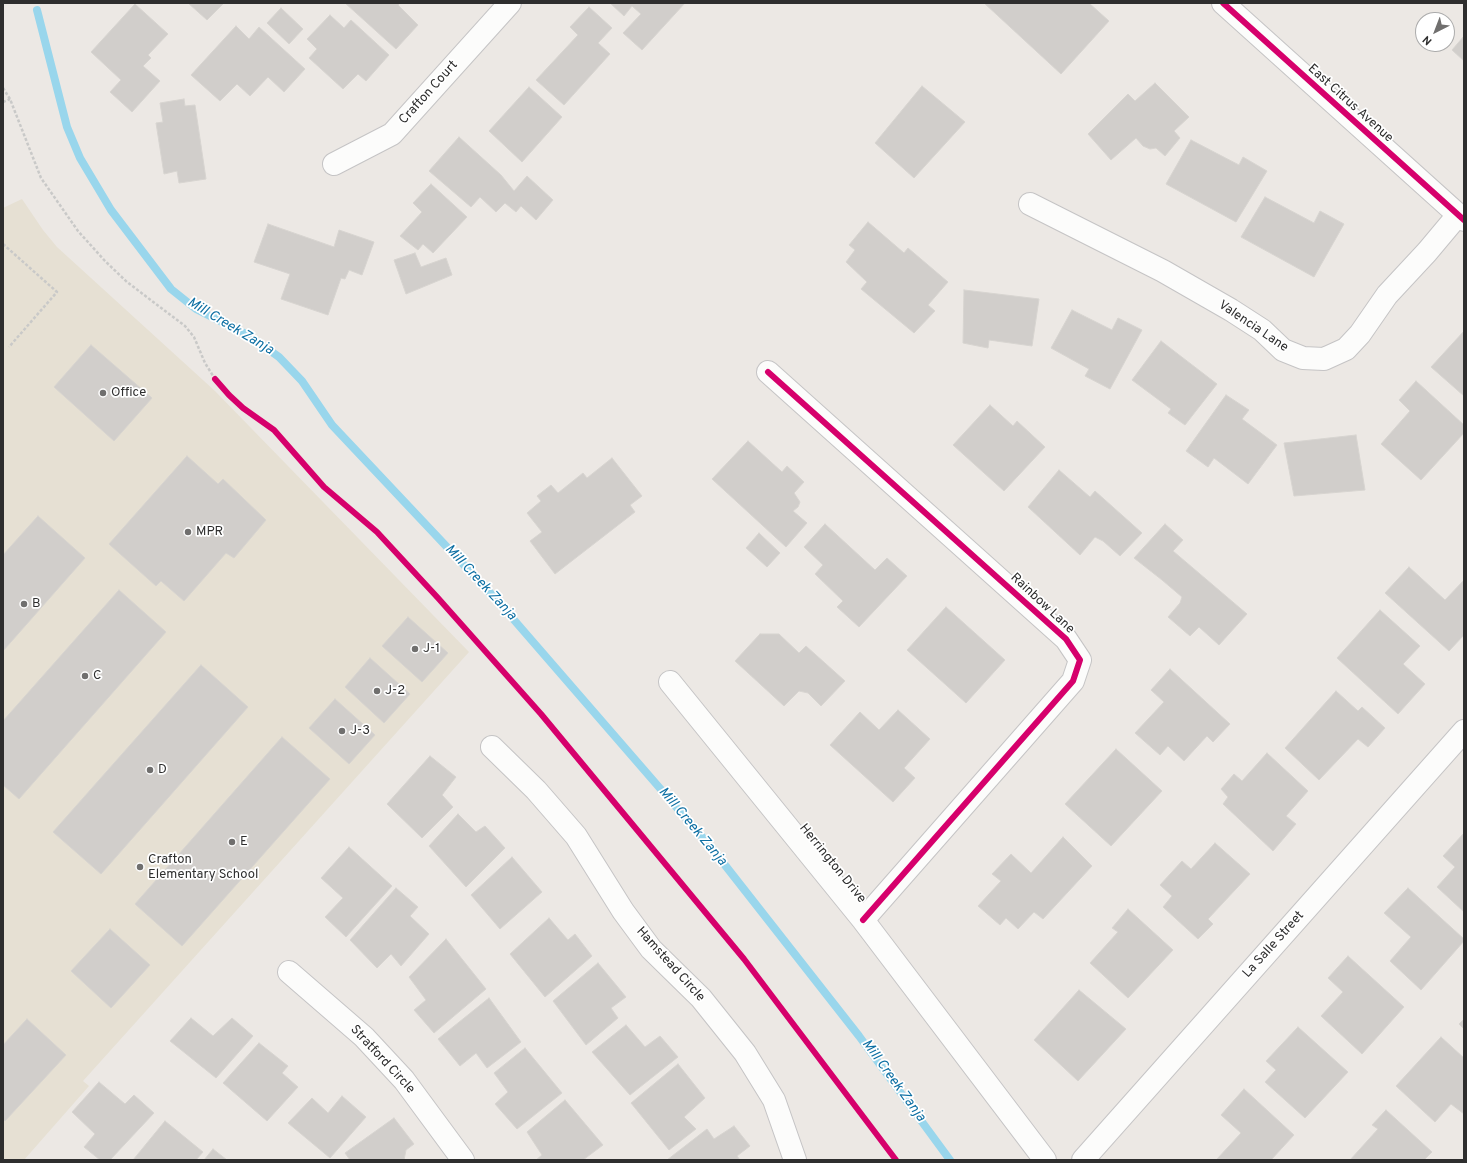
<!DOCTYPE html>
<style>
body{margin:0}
#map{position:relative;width:1467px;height:1163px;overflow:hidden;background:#ece8e4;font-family:Overpass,sans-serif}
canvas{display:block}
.frame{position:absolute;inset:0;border:4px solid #2e2e2e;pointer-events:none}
.north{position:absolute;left:1415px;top:12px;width:40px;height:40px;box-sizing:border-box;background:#fff;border:1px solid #ababab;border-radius:50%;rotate:222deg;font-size:11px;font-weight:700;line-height:16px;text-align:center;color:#2e2e2e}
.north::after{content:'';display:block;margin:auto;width:14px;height:18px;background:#706f6e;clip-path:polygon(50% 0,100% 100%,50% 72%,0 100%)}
</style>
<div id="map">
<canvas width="1467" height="1163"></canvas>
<div class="frame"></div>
<div class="north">N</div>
</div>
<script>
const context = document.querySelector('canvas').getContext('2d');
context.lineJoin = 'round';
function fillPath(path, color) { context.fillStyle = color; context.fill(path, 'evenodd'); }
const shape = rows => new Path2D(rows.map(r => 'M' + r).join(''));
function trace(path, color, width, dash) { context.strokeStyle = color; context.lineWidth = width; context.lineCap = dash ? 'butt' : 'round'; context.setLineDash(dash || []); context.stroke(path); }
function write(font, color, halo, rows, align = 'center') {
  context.font = font + ' Overpass,sans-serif'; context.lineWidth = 3.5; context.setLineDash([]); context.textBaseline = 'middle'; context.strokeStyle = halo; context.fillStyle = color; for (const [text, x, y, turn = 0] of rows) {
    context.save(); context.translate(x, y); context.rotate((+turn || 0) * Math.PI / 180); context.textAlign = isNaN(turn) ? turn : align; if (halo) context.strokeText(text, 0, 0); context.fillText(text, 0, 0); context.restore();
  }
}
const education = shape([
 [22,199,43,230,57,247,215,391,469,652,83,1081,89,1086,24,1160,3,1160,3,208]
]);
const stream = shape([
 [37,10,67,127,80,158,111,210,171,289,196,309,248,335,279,357,302,381,332,425,495,598,710,846,859,1036,950,1160]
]);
const building = shape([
 [188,3,224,3,207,20,188,3],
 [345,3,400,3,398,5,418,25,396,49,345,3],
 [610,3,685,3,642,50,623,33,641,14,632,6,624,16,610,3],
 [984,3,1089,3,1109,21,1061,74,984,3],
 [135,4,168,34,148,55,151,58,143,66,160,81,132,112,110,92,121,80,91,52,135,4],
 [589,7,612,28,598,43,610,54,564,105,536,80,578,35,570,27,589,7],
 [281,8,303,29,289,44,267,23,281,8],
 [330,15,344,28,351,20,389,55,366,81,358,74,343,89,309,58,317,49,307,39,330,15],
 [236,26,249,39,259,27,305,69,284,92,268,77,250,96,237,84,220,101,191,75,236,26],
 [1464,36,1464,61,1452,50,1464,36],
 [1155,83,1189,117,1174,131,1180,138,1165,156,1156,148,1150,149,1143,146,1136,138,1111,160,1088,134,1128,94,1135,101,1155,83],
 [922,86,965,122,914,178,875,143,922,86],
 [529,87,562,117,522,162,489,131,529,87],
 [184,99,185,106,195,105,206,179,179,183,177,171,164,174,156,123,163,122,160,103,184,99],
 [459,137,501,175,514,191,527,176,553,200,536,220,521,206,516,212,505,203,496,212,480,197,471,207,429,171,459,137],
 [1191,140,1239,165,1243,157,1267,171,1236,222,1166,184,1191,140],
 [431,184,467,217,433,253,423,244,418,250,400,236,422,212,413,203,431,184],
 [1265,197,1314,223,1320,211,1344,224,1314,277,1241,237,1265,197],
 [868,222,904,253,908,248,948,282,928,305,935,311,914,333,861,289,867,282,846,262,855,250,849,245,868,222],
 [268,224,334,247,339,230,374,242,362,275,349,270,345,279,341,278,328,315,281,299,290,274,254,262,268,224],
 [415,253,421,267,446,258,452,275,406,294,394,260,415,253],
 [964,290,1039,299,1032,346,989,340,988,348,963,343,964,290],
 [1072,310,1112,330,1118,318,1142,330,1110,389,1085,376,1089,369,1051,348,1072,310],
 [1464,331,1464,396,1431,367,1464,331],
 [1161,341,1217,384,1185,425,1168,413,1171,409,1132,380,1161,341],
 [91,345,152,398,114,441,54,387,91,345],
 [1416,381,1464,425,1464,433,1421,480,1381,444,1410,411,1399,400,1416,381],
 [1226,395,1249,410,1242,419,1277,445,1248,484,1214,458,1208,467,1186,451,1226,395],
 [990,405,1013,426,1017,421,1045,447,1004,491,953,445,990,405],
 [1356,435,1365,490,1294,496,1284,443,1356,435],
 [748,441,782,472,787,466,804,482,794,493,800,502,798,507,793,511,807,523,786,547,712,479,748,441],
 [187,456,218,484,223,479,266,520,234,558,226,553,184,601,161,581,156,586,109,544,187,456],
 [612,458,642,496,630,505,635,512,555,574,530,541,542,532,527,513,541,501,537,496,551,485,558,493,583,473,587,478,612,458],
 [1059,470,1090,497,1095,491,1142,533,1120,556,1103,541,1095,537,1080,555,1028,507,1059,470],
 [38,516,85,558,3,651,3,555,38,516],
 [825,524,875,570,887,558,907,576,859,627,837,607,843,601,815,574,823,565,804,547,825,524],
 [1165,524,1183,540,1173,551,1247,614,1219,645,1199,627,1190,636,1168,617,1180,603,1182,597,1162,580,1134,558,1165,524],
 [759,533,780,553,767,567,746,548,759,533],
 [1409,567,1445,600,1464,580,1464,635,1449,651,1385,593,1409,567],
 [119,590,166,632,19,799,3,785,3,721,119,590],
 [946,607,1005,660,966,703,907,650,946,607],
 [1380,610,1420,646,1403,664,1425,684,1398,714,1337,658,1380,610],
 [408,617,448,653,422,682,382,646,408,617],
 [760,634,779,634,799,653,806,646,845,681,821,706,808,693,799,691,784,706,735,661,760,634],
 [370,658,410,694,384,723,345,687,370,658],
 [201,665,248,707,101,874,53,832,201,665],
 [1170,669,1230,724,1213,742,1207,736,1184,761,1168,746,1160,755,1135,733,1164,702,1151,690,1170,669],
 [1336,691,1358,711,1362,707,1385,728,1368,747,1358,739,1319,780,1285,748,1336,691],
 [335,699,375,735,349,764,309,728,335,699],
 [898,710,930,739,904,768,915,778,893,802,830,745,860,712,879,730,898,710],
 [282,737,330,779,182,946,135,904,282,737],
 [1116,749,1162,791,1111,846,1065,804,1116,749],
 [1267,753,1308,791,1286,816,1296,824,1273,851,1223,804,1228,797,1221,789,1234,774,1242,781,1267,753],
 [430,756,456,777,442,795,453,807,422,838,387,804,430,756],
 [458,814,476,832,485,826,505,848,466,887,429,846,458,814],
 [1464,833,1464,912,1437,887,1455,867,1443,856,1464,833],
 [1063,837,1092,866,1043,919,1034,912,1018,929,1006,918,1000,925,978,906,1001,881,992,874,1011,854,1031,873,1063,837],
 [1215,843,1250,874,1208,919,1213,924,1198,939,1163,907,1172,896,1160,885,1182,861,1191,869,1215,843],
 [349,847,392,886,346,937,325,917,343,898,321,878,349,847],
 [512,857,542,892,500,929,471,895,512,857],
 [396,888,418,907,410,916,429,934,401,966,391,954,377,968,350,940,396,888],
 [1408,888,1464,939,1464,941,1421,990,1390,961,1411,937,1384,913,1408,888],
 [1128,909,1173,950,1128,998,1090,963,1118,932,1112,928,1128,909],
 [549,918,568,940,575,934,592,956,545,997,510,954,549,918],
 [110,929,150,965,111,1008,71,971,110,929],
 [446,939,486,989,434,1033,414,1010,426,1000,409,977,446,939],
 [1348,956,1404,1007,1362,1054,1321,1016,1343,992,1328,978,1348,956],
 [598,963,626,997,611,1008,618,1018,586,1045,553,1001,598,963],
 [1079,990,1126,1029,1078,1081,1034,1040,1079,990],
 [489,998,521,1042,487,1068,476,1053,460,1066,438,1039,489,998],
 [191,1018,213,1036,232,1018,253,1036,216,1078,170,1041,191,1018],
 [27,1019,66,1055,5,1121,3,1119,3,1045,27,1019],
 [1464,1019,1464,1029,1459,1024,1464,1019],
 [626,1025,645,1047,660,1036,678,1057,630,1095,592,1052,626,1025],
 [1298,1027,1348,1072,1305,1118,1265,1082,1276,1070,1266,1061,1298,1027],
 [1441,1037,1464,1058,1464,1114,1451,1104,1435,1122,1396,1086,1441,1037],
 [259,1043,288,1066,282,1073,298,1087,267,1121,223,1083,259,1043],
 [525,1048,562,1093,517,1129,495,1104,508,1092,494,1073,525,1048],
 [678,1064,705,1098,684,1117,696,1129,669,1150,631,1103,678,1064],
 [99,1082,125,1104,134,1095,154,1113,110,1160,100,1160,84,1147,95,1134,72,1112,99,1082],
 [1244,1089,1294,1135,1271,1160,1217,1159,1241,1133,1221,1115,1244,1089],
 [342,1096,366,1117,330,1158,288,1123,312,1098,328,1113,342,1096],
 [565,1100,603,1145,583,1160,536,1160,542,1155,527,1132,565,1100],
 [1386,1110,1432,1152,1424,1160,1350,1160,1378,1129,1372,1125,1386,1110],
 [394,1118,414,1144,406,1150,404,1160,350,1160,345,1153,394,1118],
 [165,1121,203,1152,196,1160,133,1160,165,1121],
 [734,1126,750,1146,737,1156,740,1160,667,1160,707,1129,714,1139,734,1126],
 [213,1149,227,1160,204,1160,213,1149]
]);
const path = shape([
 [3,88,10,99,41,178,78,231,105,261,127,282,185,326,194,337,205,363,215,379,229,395,243,408,274,430,324,487,377,532,438,598,541,714,744,959,896,1160],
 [3,102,10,99],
 [3,244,57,292,9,347]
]);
const street = shape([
 [334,164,392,134,510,3],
 [1030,204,1163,271,1231,310,1262,330,1283,350,1303,358,1324,359,1346,349,1360,334,1387,295,1427,252,1458,215],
 [768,372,1066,639,1080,660,1073,681,863,920],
 [670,682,863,920,1045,1160],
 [492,747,536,790,576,836,623,911,651,949,701,998,745,1053,774,1100,795,1160],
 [289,972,364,1037,404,1080,463,1160],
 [1083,1160,1464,731]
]);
const secondary = shape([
 [1223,3,1464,220]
]);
const cycleway = shape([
 [1223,3,1464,220],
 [768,372,1066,639,1080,660,1073,681,863,920],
 [215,379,229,395,243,408,274,430,324,487,377,532,438,598,541,714,744,959,896,1160]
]);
const markers = [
 [103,393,4,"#706f6e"],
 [188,532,4,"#706f6e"],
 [24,604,4,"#706f6e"],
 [415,649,4,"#706f6e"],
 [85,676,4,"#706f6e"],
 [377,691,4,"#706f6e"],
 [342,731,4,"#706f6e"],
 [150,770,4,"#706f6e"],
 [232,842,4,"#706f6e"],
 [140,867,4,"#706f6e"]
];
const streetNames = [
 ["Crafton Court",429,93,-48],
 ["East Citrus Avenue",1350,104,42],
 ["Valencia Lane",1253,327,34],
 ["Rainbow Lane",1042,604,43],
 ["Herrington Drive",832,864,51],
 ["La Salle Street",1274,945,-48],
 ["Hamstead Circle",670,965,48],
 ["Stratford Circle",382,1060,47]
];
const poiNames = [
 ["Office",111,393],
 ["MPR",196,532],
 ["B",32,604],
 ["J-1",423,649],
 ["C",93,676],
 ["J-2",385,691],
 ["J-3",350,731],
 ["D",158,770],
 ["E",240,842],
 ["Crafton",148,860],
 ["Elementary School",148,875]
];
const waterNames = [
 ["Mill Creek Zanja",230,327,31],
 ["Mill Creek Zanja",480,583,47],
 ["Mill Creek Zanja",692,827,50],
 ["Mill Creek Zanja",893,1081,54]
];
fillPath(education, '#e6e0d3');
trace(stream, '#99d6ec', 8);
fillPath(building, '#d1cecb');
trace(building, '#d7d4d0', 1);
trace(street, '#c5c4c5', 24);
trace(secondary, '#c5c4c5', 24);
trace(path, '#c9c9c8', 2.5, [3, 2]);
trace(street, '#fcfcfb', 22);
trace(secondary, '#fcfcfb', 22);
trace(cycleway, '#d6006c', 6);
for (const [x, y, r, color] of markers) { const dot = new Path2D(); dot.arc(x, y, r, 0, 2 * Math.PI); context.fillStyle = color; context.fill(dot); trace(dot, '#fff', 1.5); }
write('13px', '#2e2e2e', '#fff', streetNames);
write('13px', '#2e2e2e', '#fff', poiNames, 'left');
write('italic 14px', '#0d6fa3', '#fff', waterNames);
</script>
